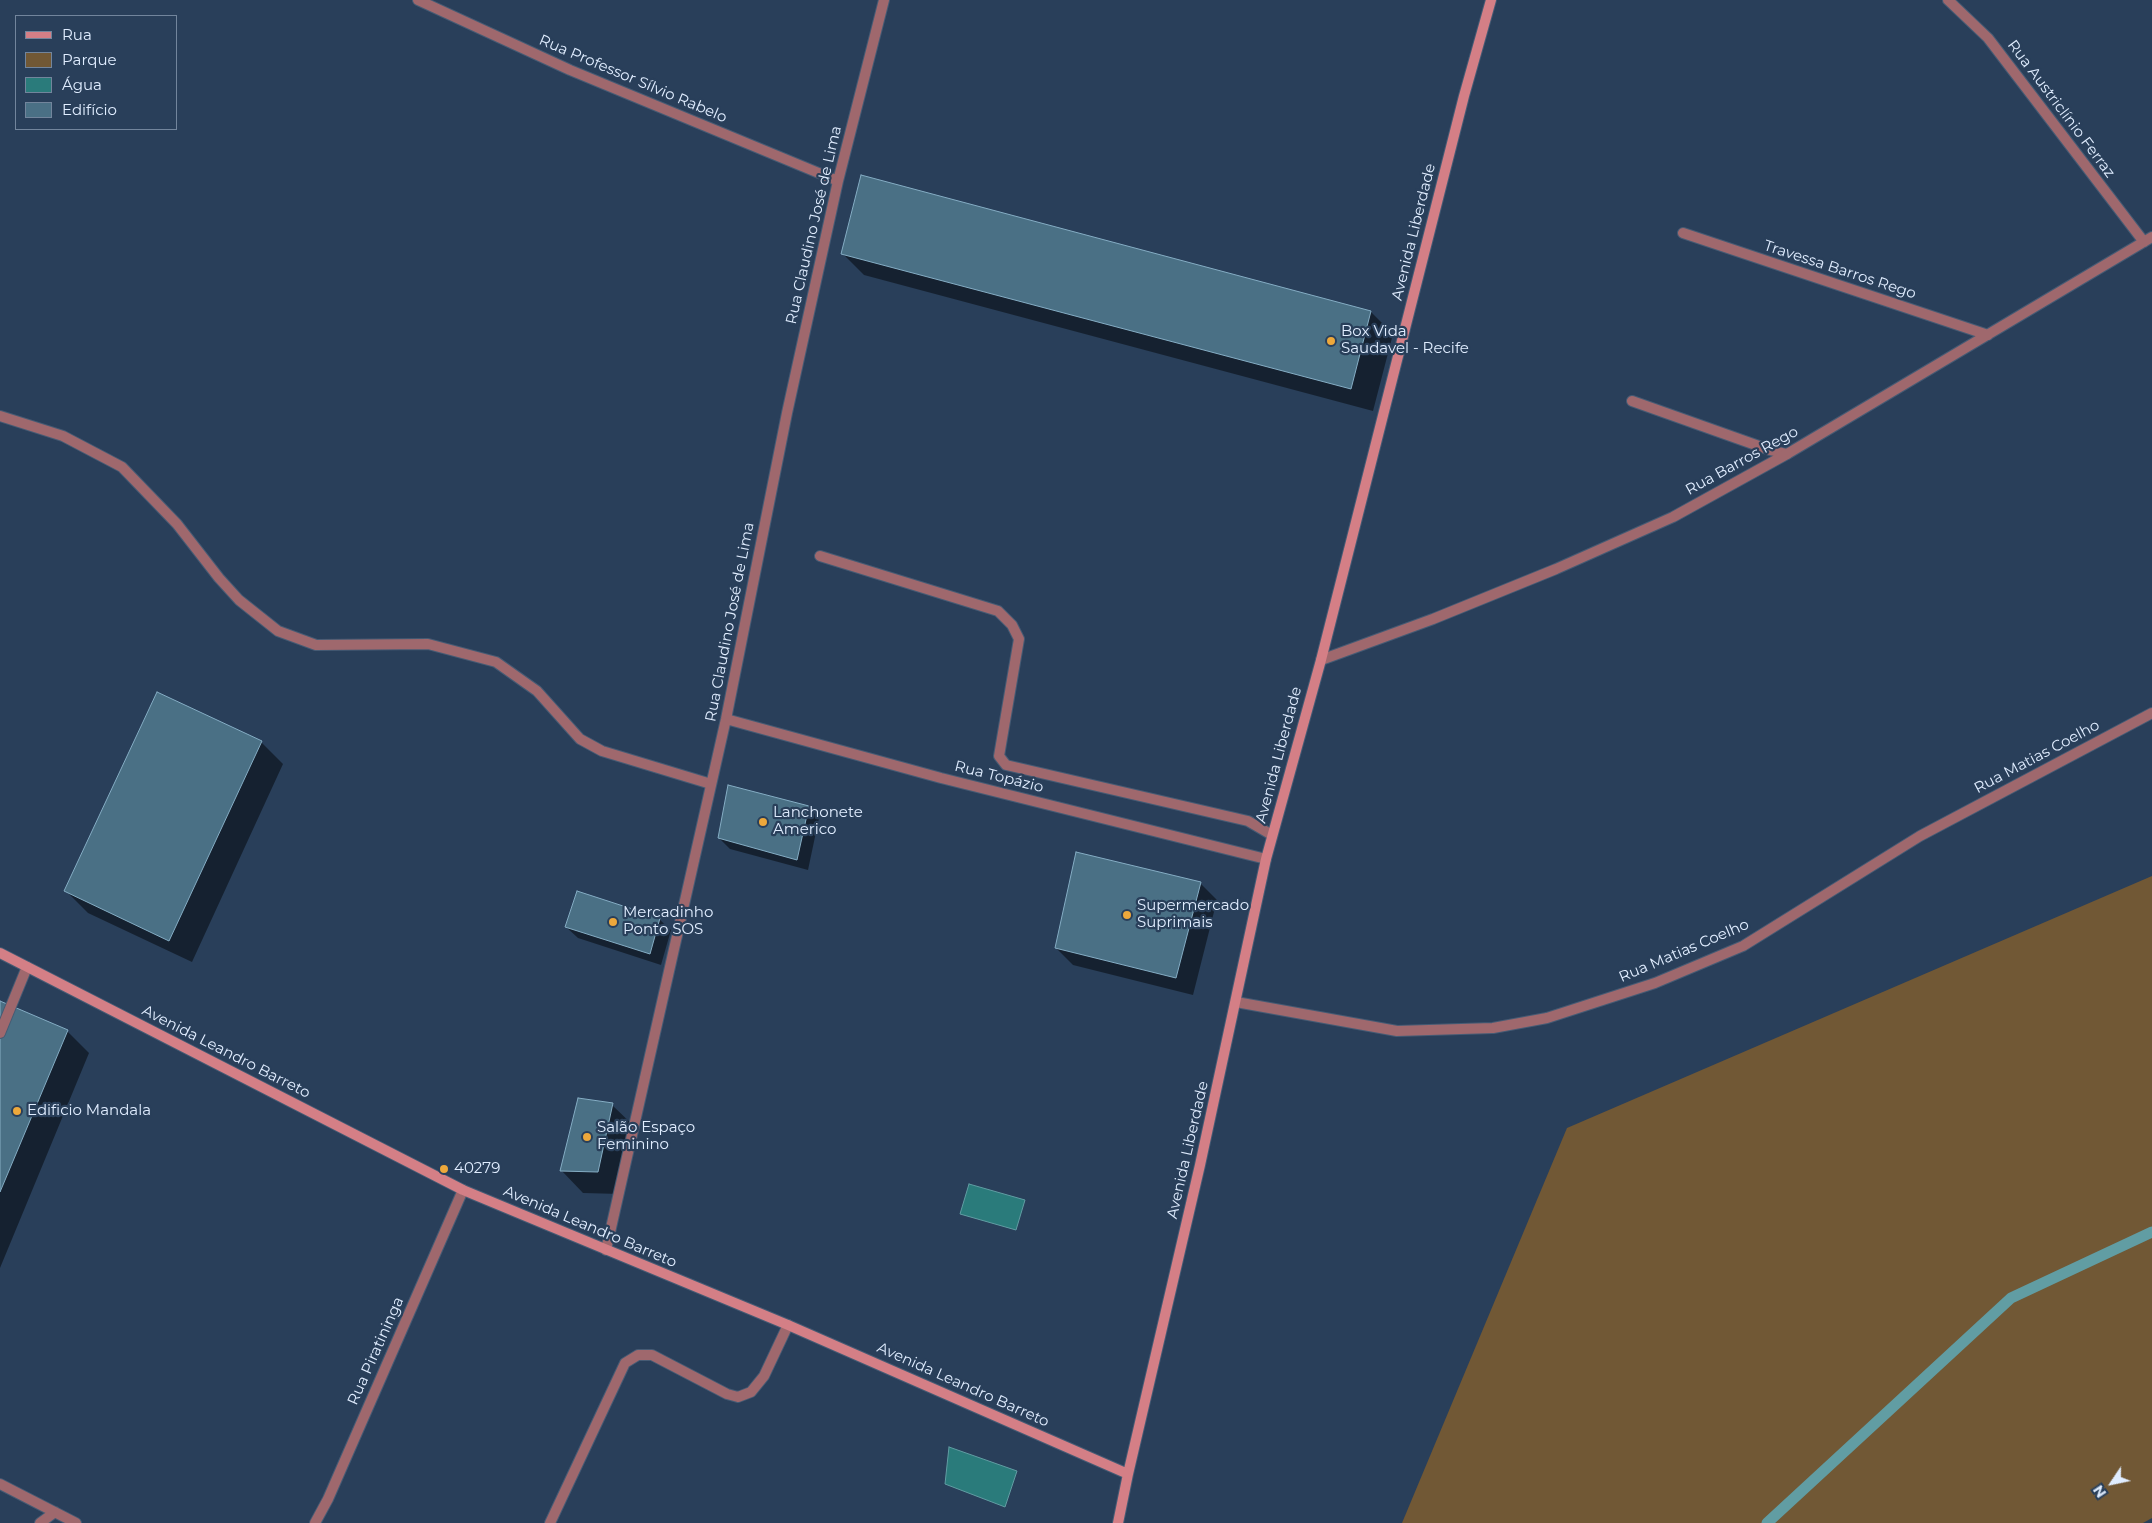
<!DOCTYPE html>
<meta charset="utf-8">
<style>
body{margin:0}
#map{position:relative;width:2152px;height:1523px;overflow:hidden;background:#293f5a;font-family:Montserrat,sans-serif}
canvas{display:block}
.legend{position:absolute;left:15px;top:15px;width:162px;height:115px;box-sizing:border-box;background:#293f5a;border:1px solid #72859c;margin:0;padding:6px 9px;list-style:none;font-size:15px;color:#e0edff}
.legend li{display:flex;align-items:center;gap:10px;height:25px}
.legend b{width:25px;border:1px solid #72859c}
.north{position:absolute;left:2087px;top:1458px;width:50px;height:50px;-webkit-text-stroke:4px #293f5a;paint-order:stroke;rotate:236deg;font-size:14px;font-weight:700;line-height:20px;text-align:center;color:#e0edff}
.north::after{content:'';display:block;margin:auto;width:18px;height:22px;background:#e0edff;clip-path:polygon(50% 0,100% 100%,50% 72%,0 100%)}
</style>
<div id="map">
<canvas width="2152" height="1523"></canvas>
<ul class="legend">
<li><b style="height:6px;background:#d47f86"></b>Rua</li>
<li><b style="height:14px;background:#715835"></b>Parque</li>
<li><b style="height:14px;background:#2a7b7b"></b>Água</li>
<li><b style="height:14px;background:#4a7085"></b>Edifício</li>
</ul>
<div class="north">N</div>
</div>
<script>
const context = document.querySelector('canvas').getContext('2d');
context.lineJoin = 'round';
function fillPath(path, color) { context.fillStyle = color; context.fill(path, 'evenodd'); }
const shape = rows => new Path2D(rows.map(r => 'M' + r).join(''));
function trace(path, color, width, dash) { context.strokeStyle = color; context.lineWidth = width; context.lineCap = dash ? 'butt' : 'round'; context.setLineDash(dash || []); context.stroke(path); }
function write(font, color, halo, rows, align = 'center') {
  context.font = font + ' Montserrat,sans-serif'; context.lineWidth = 4.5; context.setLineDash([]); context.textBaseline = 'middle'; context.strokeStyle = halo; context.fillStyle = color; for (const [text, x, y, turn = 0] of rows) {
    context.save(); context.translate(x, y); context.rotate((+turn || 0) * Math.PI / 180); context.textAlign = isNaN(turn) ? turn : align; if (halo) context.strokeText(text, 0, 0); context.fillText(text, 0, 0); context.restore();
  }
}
const green = shape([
 [2152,876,2152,1518,2143,1523,1402,1523,1567,1128]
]);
const water = shape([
 [969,1184,1025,1200,1016,1230,960,1214,969,1184],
 [949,1447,1017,1471,1005,1507,945,1484,949,1447]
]);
const shadow = shape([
 [842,253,1371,312,1393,334,1373,411,864,275],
 [261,742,283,764,192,962,88,913,66,891],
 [808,807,819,818,808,870,730,849,719,838],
 [1200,883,1217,900,1193,995,1073,965,1056,948],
 [659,919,671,930,661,965,578,938,566,927],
 [0,1002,67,1031,89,1053,0,1268],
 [612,1105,635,1127,620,1194,583,1193,561,1170]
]);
const stream = shape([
 [1767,1523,2011,1298,2152,1232]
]);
const building = shape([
 [861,175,1371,311,1351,389,841,254,861,175],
 [157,692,262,741,169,941,64,891,157,692],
 [728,785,809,806,797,860,718,838,728,785],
 [1076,852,1201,882,1176,978,1055,948,1076,852],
 [577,891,660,918,650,954,565,927,577,891],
 [0,1001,68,1030,0,1192,0,1001],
 [578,1098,613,1103,598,1172,560,1171,578,1098]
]);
const lane = shape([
 [1632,401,1770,450,1787,454],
 [820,556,998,611,1012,625,1019,639,999,756,1006,765,1248,821,1272,835],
 [0,1033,27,967],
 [550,1523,625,1363,638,1355,652,1355,727,1394,738,1397,751,1392,764,1376,788,1325]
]);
const street = shape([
 [418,0,570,70,838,181],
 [1948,0,1988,38,2144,242],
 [1683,233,1988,335],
 [0,416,63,436,122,467,177,524,219,578,239,600,278,631,316,645,428,644,496,662,537,691,580,739,602,751,711,784],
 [1321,660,1433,619,1556,569,1673,517,1787,454,2152,237],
 [726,719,941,778,1266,859],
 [1236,1002,1397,1031,1493,1028,1547,1018,1655,983,1743,946,1920,836,2152,713],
 [606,1250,726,719,787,413,838,181,884,0],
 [0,1484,76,1523],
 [40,1523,55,1512],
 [315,1523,328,1499,463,1190]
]);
const secondary = shape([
 [0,953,463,1190,788,1325,1128,1474],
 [1118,1523,1128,1474,1200,1165,1266,859,1321,660,1464,96,1491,0]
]);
const markers = [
 [1331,341,5,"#eda83b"],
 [763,822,5,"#eda83b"],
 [1127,915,5,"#eda83b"],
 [613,922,5,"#eda83b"],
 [17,1111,5,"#eda83b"],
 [587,1137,5,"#eda83b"],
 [444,1169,5,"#eda83b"]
];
const streetNames = [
 ["Rua Professor Sílvio Rabelo",633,79,23],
 ["Rua Austriclínio Ferraz",2061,109,53],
 ["Rua Claudino José de Lima",814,225,-77],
 ["Avenida Liberdade",1414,232,-76],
 ["Travessa Barros Rego",1840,270,18],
 ["Rua Barros Rego",1742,461,-29],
 ["Rua Claudino José de Lima",730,622,-79],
 ["Avenida Liberdade",1279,755,-75],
 ["Rua Matias Coelho",2037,757,-28],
 ["Rua Topázio",999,777,14],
 ["Rua Matias Coelho",1684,951,-23],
 ["Avenida Leandro Barreto",226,1052,27],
 ["Avenida Liberdade",1188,1150,-77],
 ["Avenida Leandro Barreto",590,1227,23],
 ["Rua Piratininga",376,1351,-66],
 ["Avenida Leandro Barreto",963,1385,24]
];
const poiNames = [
 ["Box Vida",1341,332],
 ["Saudavel - Recife",1341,349],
 ["Lanchonete",773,813],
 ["Americo",773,830],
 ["Supermercado",1137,906],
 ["Suprimais",1137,923],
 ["Mercadinho",623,913],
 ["Ponto SOS",623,930],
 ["Edificio Mandala",27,1111],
 ["Salão Espaço",597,1128],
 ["Feminino",597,1145],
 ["40279",454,1169]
];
fillPath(green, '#715835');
fillPath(water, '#2a7b7b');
trace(water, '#619da3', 1);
fillPath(shadow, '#0007');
trace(stream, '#619da3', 11);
fillPath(building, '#4a7085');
trace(building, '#85adc4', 1);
trace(lane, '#465b74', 12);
trace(street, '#465b74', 12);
trace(secondary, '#465b74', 12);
trace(lane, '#9f686d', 10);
trace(street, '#9f686d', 10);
trace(secondary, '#d47f86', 10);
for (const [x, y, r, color] of markers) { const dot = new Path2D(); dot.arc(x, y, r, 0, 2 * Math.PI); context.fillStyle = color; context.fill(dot); trace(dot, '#293f5a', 2); }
write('15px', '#e0edff', '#293f5a', streetNames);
write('15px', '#e0edff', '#293f5a', poiNames, 'left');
</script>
